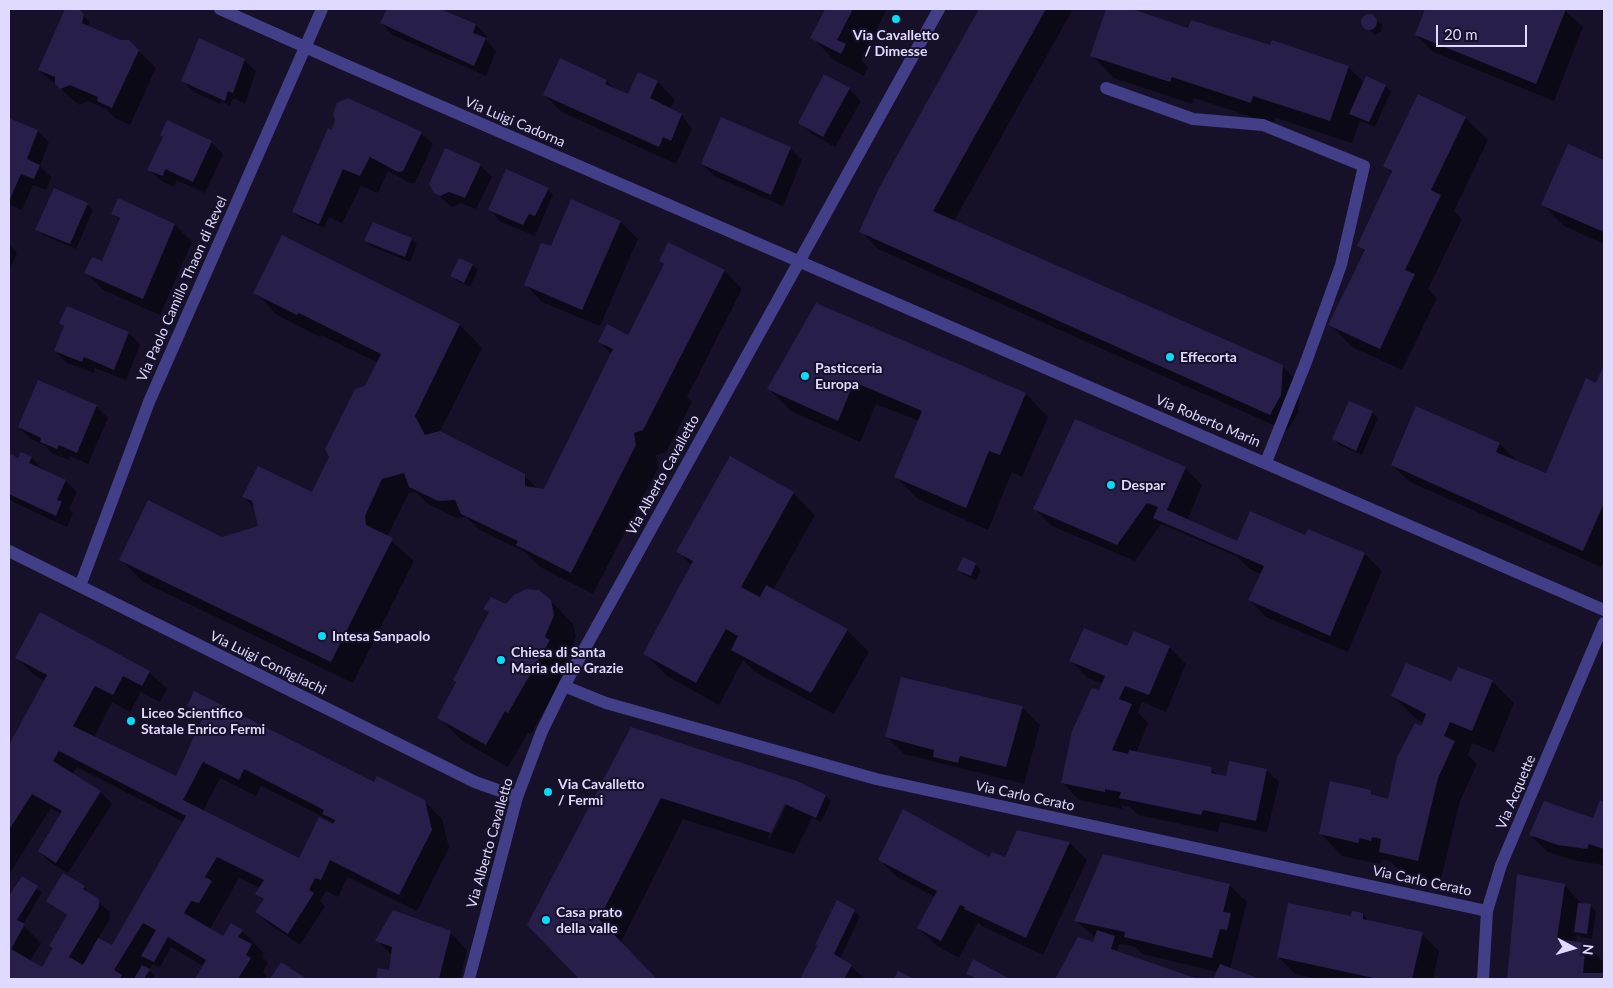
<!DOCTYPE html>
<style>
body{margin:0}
#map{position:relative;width:1613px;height:988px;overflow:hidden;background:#161129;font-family:Lato,sans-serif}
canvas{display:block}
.frame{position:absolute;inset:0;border:10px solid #dfdafe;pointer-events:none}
.north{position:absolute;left:1548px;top:923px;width:50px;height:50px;-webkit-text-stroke:4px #161129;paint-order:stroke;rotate:96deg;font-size:14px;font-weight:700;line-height:20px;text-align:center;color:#dfdafe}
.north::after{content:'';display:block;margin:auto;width:18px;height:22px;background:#dfdafe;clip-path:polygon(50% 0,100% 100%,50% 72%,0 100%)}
.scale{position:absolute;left:1436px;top:25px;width:91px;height:22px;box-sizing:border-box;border:2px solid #dfdafe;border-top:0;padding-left:6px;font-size:15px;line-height:18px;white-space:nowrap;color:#dfdafe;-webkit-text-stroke:4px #161129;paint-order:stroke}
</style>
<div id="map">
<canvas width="1613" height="988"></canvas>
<div class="frame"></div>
<div class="north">N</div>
<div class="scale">20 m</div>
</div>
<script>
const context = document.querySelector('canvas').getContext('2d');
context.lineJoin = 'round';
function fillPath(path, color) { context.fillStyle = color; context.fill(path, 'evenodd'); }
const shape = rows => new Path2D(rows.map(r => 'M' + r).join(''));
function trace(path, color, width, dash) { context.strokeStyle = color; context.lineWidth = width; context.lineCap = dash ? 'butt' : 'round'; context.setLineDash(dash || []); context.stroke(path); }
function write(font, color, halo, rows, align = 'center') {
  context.font = font + ' Lato,sans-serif'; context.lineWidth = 4; context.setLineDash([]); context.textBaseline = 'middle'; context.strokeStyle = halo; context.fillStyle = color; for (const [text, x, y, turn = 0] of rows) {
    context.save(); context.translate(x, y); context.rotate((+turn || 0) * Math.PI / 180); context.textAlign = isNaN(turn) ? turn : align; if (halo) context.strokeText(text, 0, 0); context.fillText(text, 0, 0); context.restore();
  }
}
const shadow = shape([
 [66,9,77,9,89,21,88,27,139,51,156,68,130,125,115,118,106,109,88,101,79,105,39,70],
 [388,9,438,9,476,25,487,36,486,40,496,51,486,76,393,35,381,23],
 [826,9,887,9,861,60,868,67,864,76,834,60,812,37],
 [980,9,1073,9,954,221,1283,367,1300,384,1298,413,1287,431,878,249,861,231,880,189],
 [1107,9,1128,9,1189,29,1348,67,1364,82,1385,86,1391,91,1375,127,1360,121,1352,143,1276,118,1273,124,1194,98,1192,104,1114,78,1092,56],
 [1427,9,1563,9,1583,27,1554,101,1433,52,1416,35],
 [1368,15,1382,24,1381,32,1375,35,1362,24,1364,17],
 [244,60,256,71,245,104,233,98,230,106,221,101,220,104,194,92,183,81],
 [639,73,658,82,675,100,670,109,682,115,692,129,676,164,562,112,544,95,606,81,616,90,629,95],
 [849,89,861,101,835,147,812,134,800,122],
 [1465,118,1488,140,1454,211,1462,219,1428,289,1437,298,1402,370,1352,347,1330,324,1365,253,1359,246,1392,174,1385,166],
 [9,119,38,131,49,142,40,166,51,177,46,190,33,185,22,210,9,205],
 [328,130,421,133,433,144,415,183,410,183,388,171,378,193,361,186,342,223,329,217,324,228,299,217,293,212],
 [211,142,223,154,205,193,176,180,175,187,161,181,149,170],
 [1569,145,1604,162,1604,244,1564,226,1542,204],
 [790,148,802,160,783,206,714,176,702,164],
 [480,165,492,177,476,209,461,203,452,207,435,192],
 [548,189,553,195,535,236,501,222,490,210],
 [87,204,93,210,76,249,43,235,37,229],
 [113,214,175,225,192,242,160,315,103,290,86,273,103,263,120,221],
 [621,222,638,239,600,326,542,302,525,284,552,247],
 [282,236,460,325,482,348,439,433,524,475,538,489,544,491,612,355,600,342,629,336,665,266,660,261,669,244,725,271,742,289,687,397,692,402,666,452,656,455,658,468,593,594,540,567,525,552,480,530,466,517,456,518,428,504,416,492,409,493,387,537,414,561,353,683,143,582,121,560,222,538,259,527,255,508,243,496,313,493,378,363,321,335,320,337,277,315,255,292],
 [411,239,417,244,410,262,371,246,365,241],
 [9,244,17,253,9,272],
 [472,265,478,270,470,287,457,281,452,276],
 [817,304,1026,394,1048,417,1022,477,1012,472,988,530,918,499,896,477,919,421,876,404,860,442,791,411,769,389],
 [67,308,129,333,140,345,126,380,95,368,94,373,67,363,55,351,65,327,61,323],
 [1604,368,1604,559,1601,567,1410,482,1392,465,1417,407,1500,444,1517,461,1547,474],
 [39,382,97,407,108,418,88,464,70,456,69,460,53,454,44,445,31,439,19,427],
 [1372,412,1378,418,1362,455,1339,445,1334,439],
 [22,453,32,458,43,470,65,481,77,492,69,509,73,513,67,527,9,500,9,455,18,459],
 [1185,468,1202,485,1187,521,1237,543,1305,536,1308,531,1365,554,1382,571,1348,652,1266,617,1249,600,1261,574,1250,569,1236,556,1161,524,1135,561,1052,526,1035,509],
 [793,493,815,515,773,590,847,630,869,652,834,714,755,672,743,660,719,705,667,676,645,654,692,566,678,551],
 [975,564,981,570,976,580,964,575,959,570],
 [551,601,573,624,576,637,567,659,571,663,531,734,528,733,508,767,461,740,439,717,489,613,485,608],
 [1128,647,1169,647,1186,664,1166,712,1142,702,1138,712,1148,723,1136,753,1211,769,1219,776,1227,778,1230,763,1267,771,1279,782,1267,832,1220,822,1218,832,1138,815,1130,807,1122,805,1122,809,1079,800,1062,782,1103,684,1088,678,1071,661],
 [17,658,149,672,167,689,160,702,141,692,130,712,112,702,94,737,176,778,203,721,188,706,375,784,424,801,442,819,449,848,417,911,348,877,338,897,326,891,320,901,325,906,300,945,269,924,257,912,264,901,257,894,260,888,239,878,210,929,224,938,242,931,264,953,262,957,268,962,263,972,267,976,265,979,196,979,203,966,171,947,160,967,153,964,149,970,155,976,152,979,9,979,9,898,22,878,42,892,23,925,41,943,30,961,43,968,54,949,50,945,68,916,47,901,84,887,89,894,110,912,110,919,98,939,112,947,184,822,77,767,72,774,101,792,112,804,68,873,51,863,39,851,61,814,51,808,9,874,9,747,45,681,34,675],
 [220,778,256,796,261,786,331,821,337,828,299,859,203,811],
 [1492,681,1514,703,1494,752,1472,743,1468,755,1477,764,1460,801,1440,883,1402,873,1391,862,1382,859,1380,864,1342,856,1320,833,1370,791,1376,797,1389,800,1424,723,1415,718,1393,696,1451,683],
 [1022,707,1040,725,1024,784,904,754,887,737],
 [631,728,826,796,831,801,821,822,812,818,794,854,683,819,621,942,656,979,581,979,529,925],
 [785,802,787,804,770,839,768,838],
 [1600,802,1604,803,1604,865,1576,861,1548,852,1530,835,1593,819],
 [1018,832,1070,843,1087,860,1043,955,982,926,978,922,959,958,936,945,918,928,935,897,897,877,880,860,1006,858],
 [1518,875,1565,885,1582,905,1591,906,1596,911,1592,939,1581,937,1577,934,1576,943,1586,944,1603,962,1602,975,1604,975,1604,979,1508,979],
 [1229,885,1247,902,1230,969,1257,979,1215,979,1218,972,1142,954,1136,947,1119,944,1117,952,1195,979,1057,979,1078,939,1099,946,1096,938,1076,921],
 [854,911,860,916,840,959,851,966,865,979,801,979,819,947],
 [1363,914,1368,921,1422,934,1439,951,1433,979,1319,979,1295,974,1278,957],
 [450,932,467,950,460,979,377,979,379,970,390,972,392,955,377,940],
 [974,961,1008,979,973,979,968,974]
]);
const building = shape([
 [65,9,79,9,84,14,82,23,121,40,129,40,139,50,112,108,97,101,98,97,70,85,60,89,55,84,55,77,38,70],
 [387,9,440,9,476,24,473,33,486,38,474,66,380,23],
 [825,9,853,9,837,40,846,44,841,54,810,38],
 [979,9,1046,9,933,211,1283,365,1281,395,1270,415,859,232,879,188],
 [1106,9,1132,9,1188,28,1191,20,1270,45,1272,40,1349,66,1330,121,1253,96,1251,103,1172,77,1170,82,1090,56],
 [1425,9,1566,9,1536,84,1415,35],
 '1361 22a8 8 0 1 1 16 0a8 8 0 1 1-16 0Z',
 [199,38,245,59,233,93,228,91,225,101,181,81],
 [560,58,607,80,605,84,628,94,638,72,658,81,650,98,682,114,671,141,663,137,659,147,543,95],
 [824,74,850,88,823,137,798,123],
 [1366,76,1386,85,1369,122,1349,114],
 [1418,94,1466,117,1431,190,1441,195,1405,270,1415,274,1380,349,1328,325,1365,250,1357,246,1392,171,1383,166],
 [348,98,422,132,403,171,398,172,370,157,360,176,343,169,319,224,292,212,328,128,331,130,335,121,333,114,337,103],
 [721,117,791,147,771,195,701,164],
 [9,118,38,130,27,159,40,165,34,179,21,174,10,199],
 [167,120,212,141,193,182,165,169,163,176,147,170,163,137,160,135],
 [1568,144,1604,160,1604,232,1541,205],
 [445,148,481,164,465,198,449,192,440,196,434,193,429,184],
 [506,169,549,188,535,216,529,214,523,225,488,210],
 [54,188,88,203,70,244,35,230],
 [118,198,175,224,143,299,84,273,92,257,102,261,120,218,111,214],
 [571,199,621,221,582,310,524,285,541,243,551,246],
 [373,222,412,238,405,257,364,241],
 [282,235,460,324,415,416,425,435,440,431,525,474,525,486,544,489,613,349,598,342,607,324,628,335,664,264,659,261,668,242,725,270,643,430,634,433,636,445,571,573,516,545,518,541,461,514,455,500,438,501,409,487,404,473,382,479,365,516,366,525,393,538,331,662,119,560,148,500,222,537,258,526,252,501,242,497,258,466,312,492,329,457,325,449,355,389,365,386,381,354,299,313,297,315,253,293],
 [459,258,473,264,464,283,450,276],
 [816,303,1026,393,1000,455,989,451,966,508,894,477,922,411,854,382,838,421,767,389],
 [67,306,129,332,114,370,84,357,82,362,54,351,64,326,59,323],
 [1604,365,1604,503,1583,551,1391,465,1416,406,1500,443,1496,452,1546,473,1586,378,1596,383],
 [38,380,97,405,77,453,59,445,57,449,40,442,41,438,18,427],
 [1349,401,1373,411,1356,451,1332,439],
 [1075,419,1186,467,1167,510,1237,541,1250,511,1305,535,1308,529,1365,553,1330,636,1248,600,1264,566,1153,518,1158,507,1147,503,1117,545,1033,509],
 [21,452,32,457,29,463,66,480,57,500,62,501,56,516,9,494,9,453,18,458],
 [730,456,794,492,741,587,760,597,766,585,848,629,811,693,731,650,738,636,726,629,696,683,643,654,693,561,676,552],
 [963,557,976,563,971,576,957,570],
 [526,589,539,590,551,600,554,615,545,637,550,640,508,713,505,711,486,745,437,718,456,682,453,680,489,612,483,609,491,597,506,604,514,595],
 [40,612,150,671,142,686,123,676,113,695,95,686,73,726,176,776,204,715,187,706,194,691,374,782,377,776,425,800,432,830,399,895,330,860,321,880,315,878,309,890,314,893,288,934,255,912,264,899,255,894,264,880,217,857,205,877,212,881,199,903,191,901,184,913,223,936,231,923,243,930,238,937,252,944,246,955,251,958,238,979,195,979,206,960,168,937,154,962,141,956,156,930,143,923,114,970,122,975,120,979,9,979,9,896,22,876,38,886,17,920,25,924,11,949,42,967,53,948,49,946,67,915,46,901,63,873,85,886,83,889,99,899,99,907,69,957,83,965,98,938,112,945,186,816,59,751,53,761,101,791,56,863,38,851,62,811,32,794,9,830,9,745,47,675,15,658],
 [203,762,239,780,244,769,324,810,322,814,335,820,333,824,319,817,299,858,183,800],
 [1084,628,1127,646,1134,631,1170,646,1149,695,1125,686,1119,699,1132,704,1112,750,1128,754,1129,750,1212,767,1211,773,1226,776,1229,761,1267,769,1256,821,1203,810,1201,815,1119,798,1121,792,1105,789,1105,792,1061,783,1072,731,1092,688,1099,690,1105,676,1069,661],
 [1406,663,1451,681,1458,667,1493,680,1472,731,1450,722,1444,736,1455,741,1438,778,1418,861,1379,852,1381,839,1372,837,1371,841,1360,838,1358,843,1319,834,1330,781,1371,790,1371,794,1388,799,1397,757,1415,723,1421,726,1426,714,1391,696],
 [901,677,1023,706,1006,767,960,756,958,763,933,757,934,750,885,737],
 [631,727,797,781,826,795,816,818,785,804,771,833,661,798,599,919,657,979,579,979,527,925],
 [1600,800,1604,802,1604,849,1589,844,1587,849,1558,845,1529,835,1544,801,1593,818],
 [903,809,989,857,992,852,1005,857,1017,830,1070,842,1026,938,964,909,965,907,960,905,941,941,917,928,937,891,878,860],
 [1103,854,1230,884,1223,912,1231,913,1227,930,1220,929,1212,958,1124,937,1125,932,1074,921],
 [1517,874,1565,884,1557,939,1586,943,1583,973,1604,973,1604,979,1507,979],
 [837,900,855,910,834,954,852,965,844,979,800,979,817,946,815,945],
 [1288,903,1351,916,1352,911,1363,913,1363,919,1423,932,1412,979,1378,979,1277,957],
 [1578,903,1591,904,1587,934,1574,932],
 [393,910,451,931,439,979,376,979,378,968,389,970,392,947,375,941],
 [1097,930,1115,936,1111,949,1198,979,1055,979,1078,937,1093,942],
 [973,959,1010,979,977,979,966,974],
 [281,962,307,979,270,979],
 [1220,964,1260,979,1213,979],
 [142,965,150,969,144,979,134,979],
 [898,971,915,979,894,979]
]);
const minor = shape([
 [220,9,341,63,1604,610],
 [1106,88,1193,119,1263,125,1364,166,1341,265,1306,362,1266,462],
 [9,551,475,782,517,797],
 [80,586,149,402,322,9],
 [564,686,606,703,876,779,1487,911],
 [469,979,517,797,542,731,564,686,939,9],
 [1483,979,1487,911,1501,865,1604,623]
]);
const markers = [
 [896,19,5,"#0cdbf8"],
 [1170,357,5,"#0cdbf8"],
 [805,376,5,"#0cdbf8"],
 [1111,485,5,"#0cdbf8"],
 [322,636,5,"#0cdbf8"],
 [501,660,5,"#0cdbf8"],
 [131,721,5,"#0cdbf8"],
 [548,792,5,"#0cdbf8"],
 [546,920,5,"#0cdbf8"]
];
const poiNames = [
 ["Via Cavalletto",896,35,"center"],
 ["/ Dimesse",896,51,"center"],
 ["Effecorta",1180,357],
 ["Pasticceria",815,368],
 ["Europa",815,384],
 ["Despar",1121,485],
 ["Intesa Sanpaolo",332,636],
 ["Chiesa di Santa",511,652],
 ["Maria delle Grazie",511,668],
 ["Liceo Scientifico",141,713],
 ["Statale Enrico Fermi",141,729],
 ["Via Cavalletto",558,784],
 ["/ Fermi",558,800],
 ["Casa prato",556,912],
 ["della valle",556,928]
];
const streetNames = [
 ["Via Luigi Cadorna",515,122,23],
 ["Via Paolo Camillo Thaon di Revel",182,289,-66],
 ["Via Roberto Marin",1208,421,23],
 ["Via Alberto Cavalletto",663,475,-61],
 ["Via Luigi Configliachi",268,663,26],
 ["Via Acquette",1516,792,-67],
 ["Via Carlo Cerato",1025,796,12],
 ["Via Alberto Cavalletto",490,843,-74],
 ["Via Carlo Cerato",1422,881,12]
];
fillPath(shadow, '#0007');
fillPath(building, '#281e4a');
trace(minor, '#423e87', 12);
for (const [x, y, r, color] of markers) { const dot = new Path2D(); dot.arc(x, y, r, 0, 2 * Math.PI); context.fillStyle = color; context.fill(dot); trace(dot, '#161129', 2); }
write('bold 14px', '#dfdafe', '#161129', poiNames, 'left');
write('14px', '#dfdafe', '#161129', streetNames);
</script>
